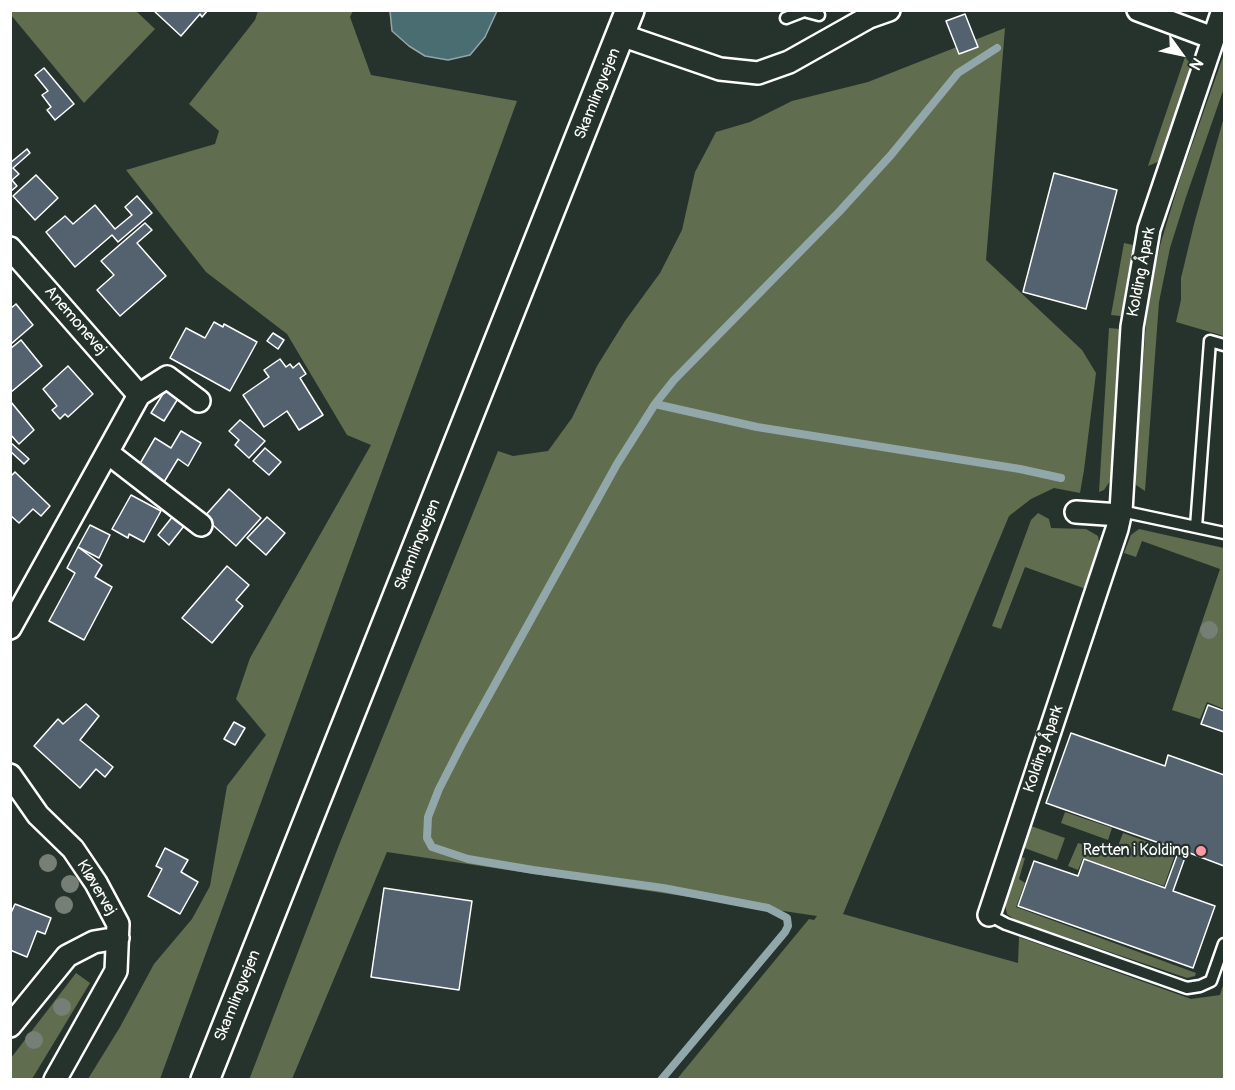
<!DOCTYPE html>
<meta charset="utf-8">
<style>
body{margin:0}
#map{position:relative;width:1235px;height:1090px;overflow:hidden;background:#26332d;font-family:Pangolin,sans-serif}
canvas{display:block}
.frame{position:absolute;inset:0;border:12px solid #fff;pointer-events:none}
.north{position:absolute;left:1151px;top:24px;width:60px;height:60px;-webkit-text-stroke:4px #26332d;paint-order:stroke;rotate:123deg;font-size:16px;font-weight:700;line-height:24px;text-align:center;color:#fff}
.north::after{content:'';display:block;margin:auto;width:21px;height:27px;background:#fff;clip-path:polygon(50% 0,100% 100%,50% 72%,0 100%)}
</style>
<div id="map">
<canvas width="1235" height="1090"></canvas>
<div class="frame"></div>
<div class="north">N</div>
</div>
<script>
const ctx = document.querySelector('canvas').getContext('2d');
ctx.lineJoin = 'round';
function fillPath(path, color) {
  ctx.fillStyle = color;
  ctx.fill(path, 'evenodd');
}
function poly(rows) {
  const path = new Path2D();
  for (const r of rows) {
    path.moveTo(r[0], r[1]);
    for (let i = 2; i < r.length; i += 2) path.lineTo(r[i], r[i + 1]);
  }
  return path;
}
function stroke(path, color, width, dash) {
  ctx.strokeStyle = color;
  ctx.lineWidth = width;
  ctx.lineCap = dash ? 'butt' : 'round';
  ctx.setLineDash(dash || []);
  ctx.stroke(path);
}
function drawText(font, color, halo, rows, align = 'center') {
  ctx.font = font + ' Pangolin,sans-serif';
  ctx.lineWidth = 4.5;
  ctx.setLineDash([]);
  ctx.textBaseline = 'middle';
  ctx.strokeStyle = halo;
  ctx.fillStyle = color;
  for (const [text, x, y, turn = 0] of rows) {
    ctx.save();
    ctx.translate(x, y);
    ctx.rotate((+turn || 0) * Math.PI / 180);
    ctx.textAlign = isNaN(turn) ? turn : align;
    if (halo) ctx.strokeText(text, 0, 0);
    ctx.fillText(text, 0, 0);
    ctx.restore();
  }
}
fillPath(poly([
 [10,11,136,11,155,29,84,103,11,15],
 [258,11,353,11,350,17,371,75,517,101,160,1079,88,1079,120,1027,154,964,192,919,210,886,227,786,266,735,236,699,250,658,371,445,347,435,287,334,206,272,126,170,215,144,219,131,189,104,255,20],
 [1005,28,986,260,1082,350,1096,373,1084,470,1080,493,1054,488,1031,499,1009,516,843,914,1018,963,1019,937,1191,999,1220,995,1224,982,1224,1079,677,1079,809,919,814,920,817,916,387,852,292,1079,249,1080,339,845,498,451,513,456,548,451,572,418,597,366,625,321,660,273,682,230,695,172,716,132,750,122,792,101,868,82],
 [1224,54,1224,88,1186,197,1170,248,1159,302,1145,491,1136,485,1135,475,1146,323,1153,277,1161,242,1181,176],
 [1185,57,1189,62,1190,73,1181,103,1160,161,1148,166],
 [1224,117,1224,336,1176,322,1181,300,1181,278,1194,224],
 [1124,243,1133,245,1121,316,1111,315],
 [1109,328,1120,329,1110,481,1104,490,1099,492],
 [1038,513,1049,519,1051,528,1086,529,1098,536,1100,547,1086,589,1025,567,1001,629,992,626,1031,520],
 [1139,529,1224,548,1224,709,1207,702,1200,719,1172,710,1220,569,1142,541,1136,557,1124,553,1131,535],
 [1065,812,1112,828,1108,840,1061,823],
 [1031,826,1065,838,1057,860,1022,847],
 [1123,833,1176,852,1164,886,1083,858,1078,870,1068,866,1078,843,1115,854],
 [1019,857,1025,858,1019,879,1025,883,1016,907,1196,973,1195,976,1187,978,1015,920,1007,914,1004,900],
 [76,973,90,983,32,1079,11,1079,11,1058]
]), '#606d4f');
const water = poly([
 [390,11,390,10,497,11,485,37,470,55,448,60,425,56,409,46,392,31,390,11]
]);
fillPath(water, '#4a6d71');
stroke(water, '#92a7aa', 1.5);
stroke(poly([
 [655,404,757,427,1020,469,1061,478],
 [661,1080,785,932,788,926,787,918,768,908,663,888,533,870,468,859,432,847,427,838,428,817,439,789,463,742,617,464,655,404,674,380,838,213,891,155,958,73,997,48]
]), '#92a7aa', 8);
const building = poly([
 [153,10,208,10,202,17,200,14,181,36,153,10],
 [965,14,978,47,959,54,946,21,965,14],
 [44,68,74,104,55,120,47,110,51,107,42,95,48,91,35,75,44,68],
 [27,149,30,153,13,168,19,174,12,180,17,186,10,192,10,163,27,149],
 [1054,173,1117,190,1086,309,1023,292,1054,173],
 [36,175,58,198,35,220,13,196,36,175],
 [137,196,152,213,118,242,112,235,75,267,46,232,65,216,73,224,95,205,115,229,132,215,125,207,137,196],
 [145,223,152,230,137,243,166,276,120,316,97,290,114,275,101,261,145,223],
 [16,304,33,325,11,344,10,309,16,304],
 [214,322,223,327,224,324,257,342,230,391,170,358,186,328,205,338,214,322],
 [273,333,284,340,278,349,267,341,273,333],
 [21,340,42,366,10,393,10,349,21,340],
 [280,359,286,367,290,364,293,368,299,363,306,374,300,378,323,415,299,430,287,411,264,427,243,395,269,377,264,370,280,359],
 [68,366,93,394,68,417,65,414,60,419,52,410,57,406,43,389,68,366],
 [166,389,179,397,164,421,151,413,166,389],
 [11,402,34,430,19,444,10,434,11,402],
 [240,420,265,441,249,458,235,445,239,440,229,431,240,420],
 [181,431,201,443,188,466,178,459,164,482,138,467,155,438,171,448,181,431],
 [10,442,29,459,24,464,10,451,10,442],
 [265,448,281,462,269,475,253,461,265,448],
 [15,472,50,506,41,516,33,509,19,523,10,515,10,477,15,472],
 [229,489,261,518,236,546,204,517,229,489],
 [131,495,161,511,144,542,129,534,128,538,112,529,131,495],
 [173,516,184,526,169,545,158,535,173,516],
 [267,517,285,533,266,555,247,538,267,517],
 [90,525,110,535,99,558,78,547,90,525],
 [78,547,102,565,95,577,112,587,84,640,49,621,75,573,67,568,78,547],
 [227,566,249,585,236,600,243,606,212,643,182,618,227,566],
 [86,704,99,716,80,740,113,767,105,777,96,769,80,788,34,746,58,719,63,724,86,704],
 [1208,705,1224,711,1224,732,1201,724,1208,705],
 [234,722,245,728,235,745,224,739,234,722],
 [1071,733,1165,766,1168,755,1224,775,1224,866,1187,852,1173,891,1215,906,1193,968,1018,906,1034,861,1078,876,1084,859,1165,888,1179,850,1046,803,1071,733],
 [165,848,188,860,181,872,198,882,180,914,148,896,162,869,156,866,165,848],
 [384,888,472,901,459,990,371,977,384,888],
 [15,904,51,918,45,934,37,931,27,957,10,950,10,915,15,904]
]);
fillPath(building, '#54616e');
stroke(building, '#fff', 1.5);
const service = poly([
 [786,18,804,11,819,15],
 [1121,511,1224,533],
 [1196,527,1210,341,1224,345],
 [989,915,1006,924,1187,988,1200,986,1211,981,1224,944]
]);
const minor = poly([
 [1138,10,1213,38],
 [621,35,720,69,758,73,789,62,869,17,889,10],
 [10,248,139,395],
 [108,453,201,525],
 [1076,512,1120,515],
 [10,628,139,395,167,377,199,401],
 [10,775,38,815,73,849,96,883,118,924,116,971,55,1080],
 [989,915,1117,529,1121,511,1132,327,1149,229,1223,10],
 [10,1026,67,956,94,942,118,938]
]);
const tertiary = poly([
 [205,1080,630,10]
]);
stroke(service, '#fff', 15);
stroke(minor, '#fff', 26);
stroke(tertiary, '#fff', 32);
stroke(service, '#26332d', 10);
stroke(minor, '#26332d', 21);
stroke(tertiary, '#26332d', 27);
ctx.fillStyle = '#767f75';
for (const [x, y] of [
 [1209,630],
 [48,863],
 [70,884],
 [64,905],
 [62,1007],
 [34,1040]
]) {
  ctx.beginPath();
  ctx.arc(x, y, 9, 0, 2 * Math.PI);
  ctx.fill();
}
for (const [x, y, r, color] of [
 [1201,851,6,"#ff9aa2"]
]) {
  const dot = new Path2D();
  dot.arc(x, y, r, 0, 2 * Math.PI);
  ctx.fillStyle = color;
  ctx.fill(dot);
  stroke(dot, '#26332d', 2);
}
drawText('16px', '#fff', '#26332d', [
 ["Skamlingvejen",598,94,-68],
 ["Kolding Åpark",1142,272,-79],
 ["Anemonevej",75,321,49],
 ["Skamlingvejen",418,545,-68],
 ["Kolding Åpark",1044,749,-71],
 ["Kløvervej",96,888,59],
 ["Skamlingvejen",238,996,-68]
]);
drawText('16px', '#fff', '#26332d', [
 ["Retten i Kolding",1189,851]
], 'right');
</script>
